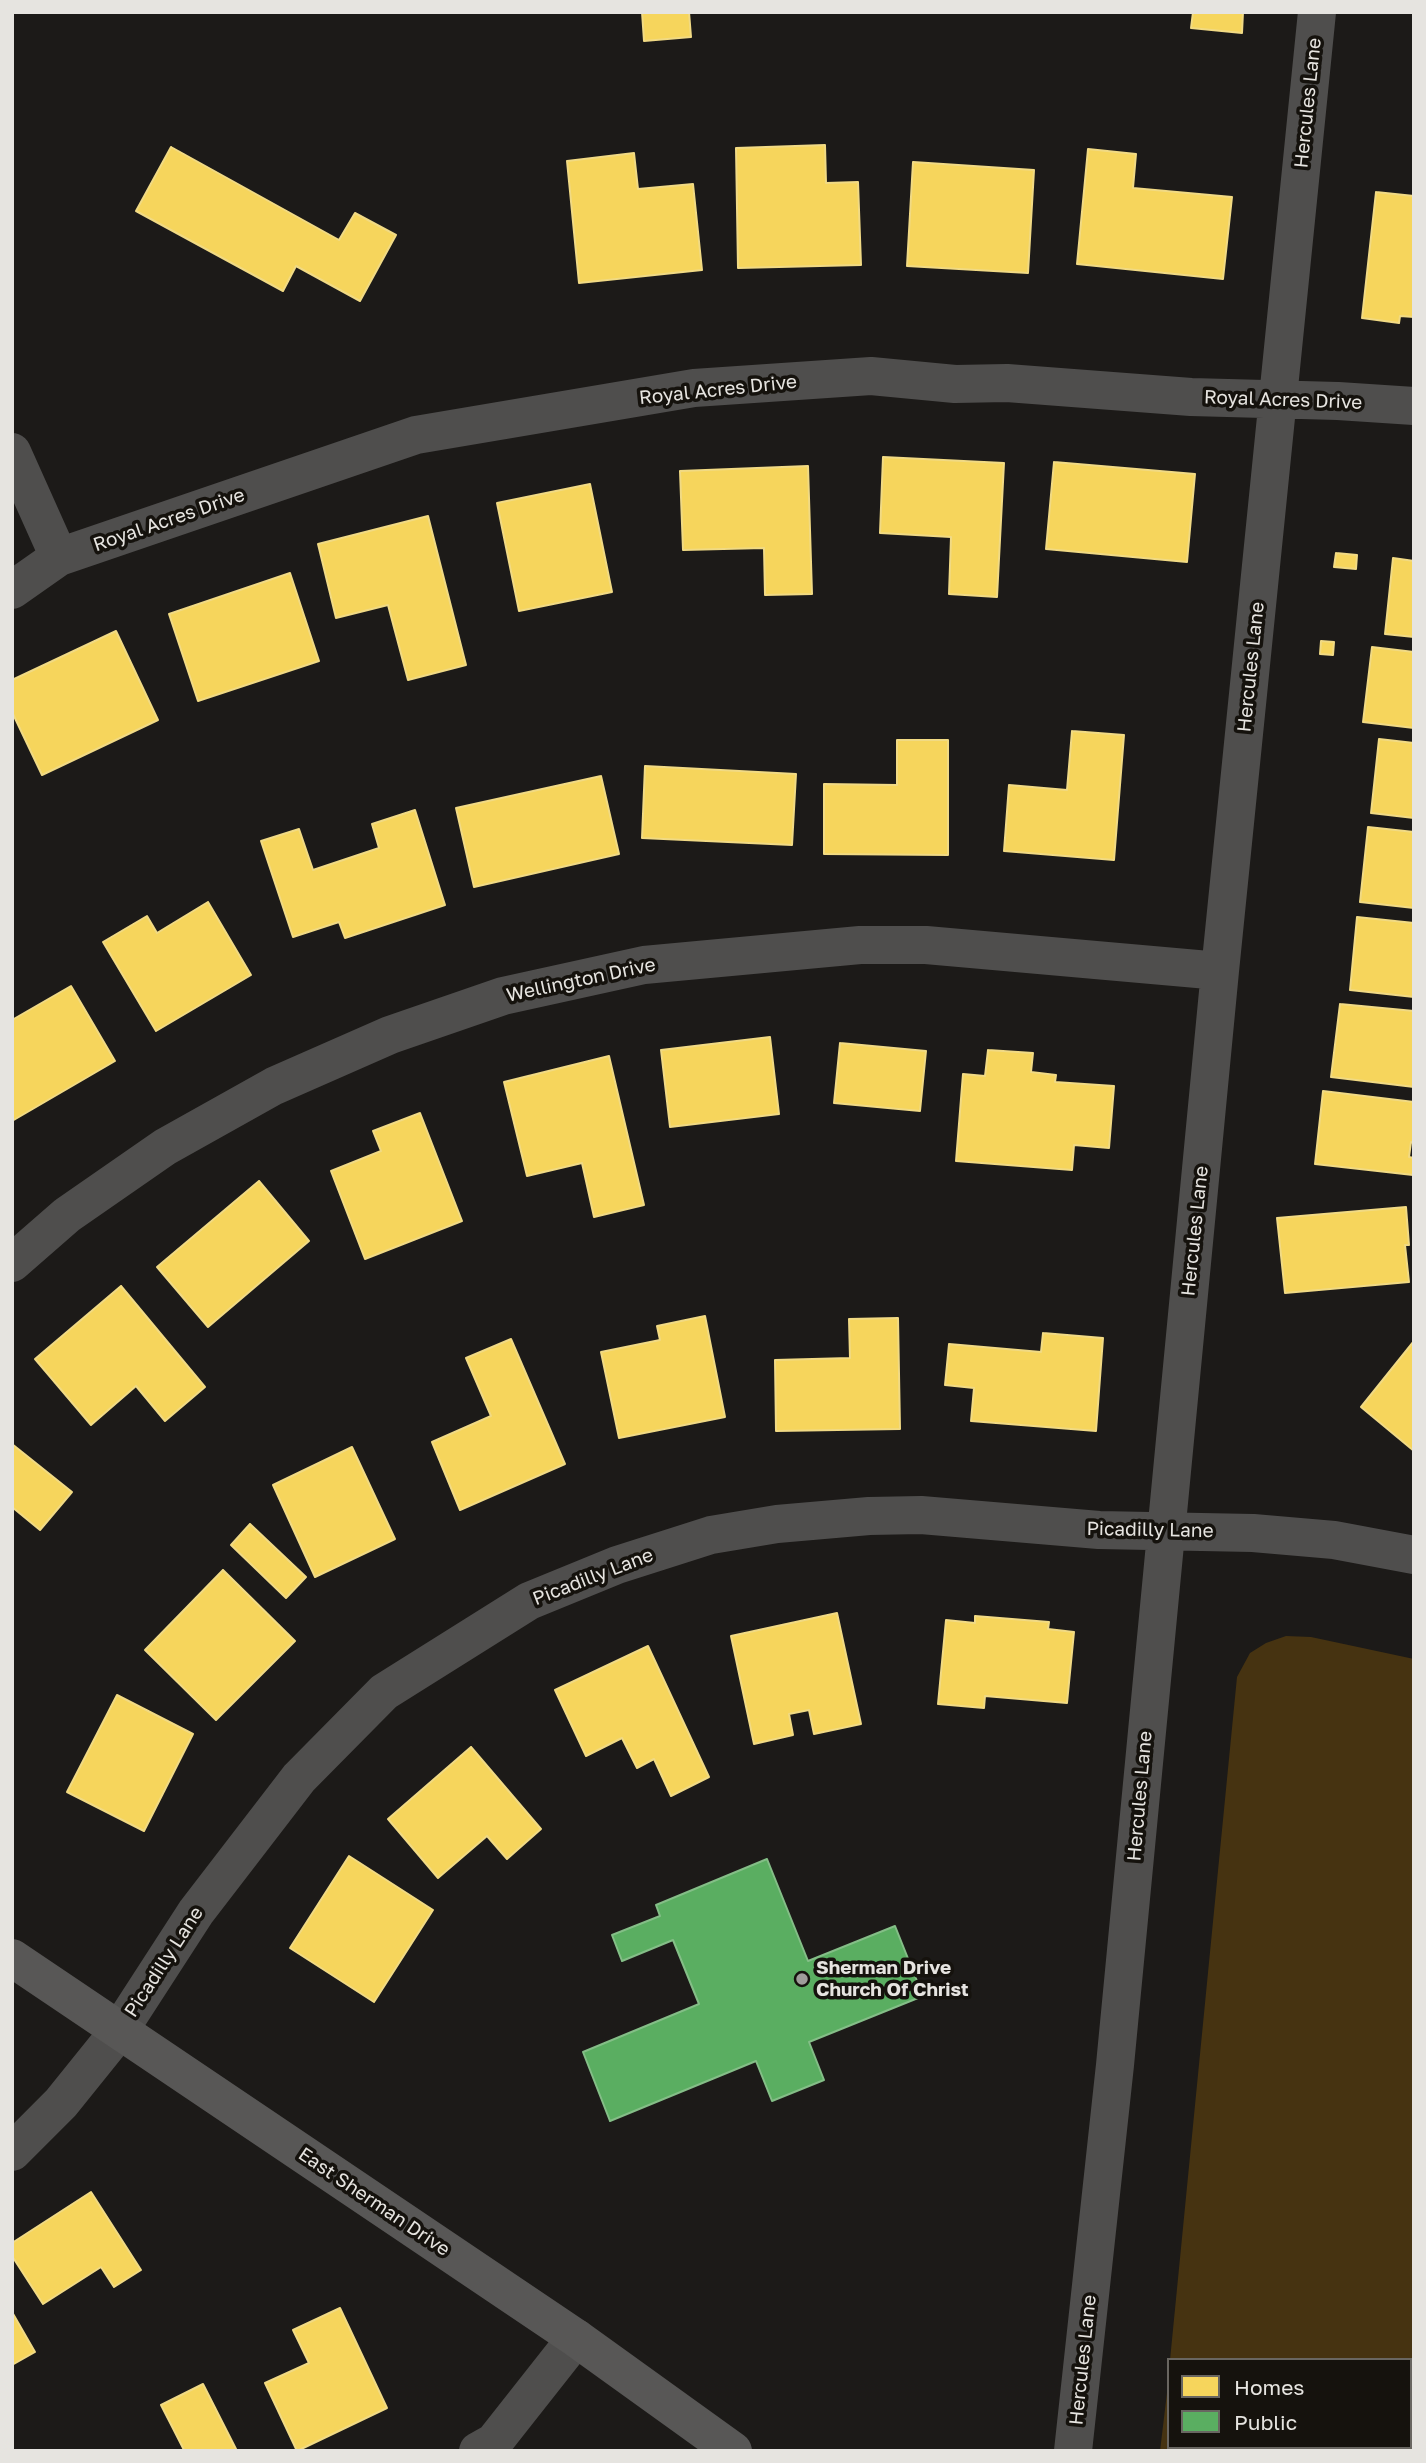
<!DOCTYPE html>
<style>
body{margin:0}
#map{position:relative;width:1426px;height:2463px;overflow:hidden;background:#1c1a18;font-family:"Golos Text",sans-serif}
canvas{display:block}
.frame{position:absolute;inset:0;border:14px solid #e6e4e0;pointer-events:none}
.legend{position:absolute;left:1167px;top:2358px;width:245px;height:91px;box-sizing:border-box;background:#15120d;border:2px solid #696661;margin:0;padding:9px 12px;list-style:none;font-size:21px;color:#e6e4e0}
.legend li{display:flex;align-items:center;gap:14px;height:35px}
.legend b{width:35px;border:2px solid #696661}
</style>
<div id="map">
<canvas width="1426" height="2463"></canvas>
<div class="frame"></div>
<ul class="legend">
<li><b style="height:19px;background:#f6d55c"></b>Homes</li>
<li><b style="height:19px;background:#5aae61"></b>Public</li>
</ul>
</div>
<script>
const ctx = document.querySelector('canvas').getContext('2d');
ctx.lineJoin = 'round';
function fillPath(path, color) {
  ctx.fillStyle = color;
  ctx.fill(path, 'evenodd');
}
function poly(rows) {
  const path = new Path2D();
  for (const r of rows) {
    path.moveTo(r[0], r[1]);
    for (let i = 2; i < r.length; i += 2) path.lineTo(r[i], r[i + 1]);
  }
  return path;
}
function stroke(path, color, width, dash) {
  ctx.strokeStyle = color;
  ctx.lineWidth = width;
  ctx.lineCap = dash ? 'butt' : 'round';
  ctx.setLineDash(dash || []);
  ctx.stroke(path);
}
function drawText(font, color, halo, rows, align = 'center') {
  ctx.font = font + ' "Golos Text",sans-serif';
  ctx.lineWidth = 7;
  ctx.setLineDash([]);
  ctx.textBaseline = 'middle';
  ctx.strokeStyle = halo;
  ctx.fillStyle = color;
  for (const [text, x, y, turn = 0] of rows) {
    ctx.save();
    ctx.translate(x, y);
    ctx.rotate((+turn || 0) * Math.PI / 180);
    ctx.textAlign = isNaN(turn) ? turn : align;
    if (halo) ctx.strokeText(text, 0, 0);
    ctx.fillText(text, 0, 0);
    ctx.restore();
  }
}
fillPath(poly([
 [1286,1636,1311,1637,1414,1659,1414,2451,1160,2451,1169,2376,1169,2447,1410,2447,1410,2360,1170,2360,1237,1677,1250,1653,1266,1643]
]), '#463311');
const homes = poly([
 [642,12,689,12,691,37,644,41,642,12],
 [1193,12,1243,12,1242,33,1191,28,1193,12],
 [825,145,826,183,858,182,861,265,738,268,736,148,825,145],
 [171,147,339,240,355,213,396,235,360,301,296,266,283,291,136,211,171,147],
 [1088,149,1136,154,1133,188,1232,197,1223,279,1077,264,1088,149],
 [634,153,638,189,693,184,702,270,579,283,567,161,634,153],
 [913,162,1034,170,1028,273,907,266,913,162],
 [1376,192,1414,196,1414,317,1400,316,1399,323,1362,318,1376,192],
 [883,457,1004,463,997,597,949,594,951,537,880,533,883,457],
 [1054,462,1195,474,1187,562,1046,549,1054,462],
 [808,466,812,594,765,595,764,548,683,550,680,471,808,466],
 [590,484,612,592,519,611,497,503,590,484],
 [428,516,466,665,408,680,388,605,336,618,318,544,428,516],
 [1336,553,1357,555,1356,569,1334,567,1336,553],
 [1393,558,1414,561,1414,637,1385,634,1393,558],
 [290,573,319,661,198,701,169,614,290,573],
 [116,631,158,720,42,775,12,712,12,680,116,631],
 [1321,641,1334,642,1333,655,1320,654,1321,641],
 [1372,647,1414,652,1414,728,1363,722,1372,647],
 [1072,731,1124,735,1114,860,1004,851,1009,785,1067,790,1072,731],
 [1379,739,1414,743,1414,818,1371,813,1379,739],
 [897,740,948,740,948,855,824,854,824,784,897,785,897,740],
 [645,766,796,774,792,845,642,838,645,766],
 [601,776,619,854,474,887,456,808,601,776],
 [415,810,445,905,345,938,339,922,293,937,261,841,299,829,313,870,379,848,372,824,415,810],
 [1368,827,1414,832,1414,908,1360,902,1368,827],
 [208,902,251,975,156,1031,103,942,147,916,157,933,208,902],
 [1357,917,1414,923,1414,997,1350,990,1357,917],
 [71,986,115,1061,12,1121,12,1020,71,986],
 [1340,1004,1414,1011,1414,1087,1331,1077,1340,1004],
 [770,1037,779,1114,670,1127,661,1050,770,1037],
 [840,1043,926,1051,920,1111,834,1103,840,1043],
 [988,1050,1033,1053,1031,1072,1056,1075,1055,1082,1114,1086,1109,1148,1074,1145,1072,1170,956,1161,963,1074,985,1076,988,1050],
 [609,1056,644,1205,594,1217,582,1163,527,1176,504,1082,609,1056],
 [1323,1091,1414,1102,1414,1143,1411,1142,1409,1157,1414,1158,1413,1175,1315,1164,1323,1091],
 [420,1113,462,1221,365,1259,331,1171,381,1151,373,1131,420,1113],
 [259,1181,309,1241,208,1327,157,1267,259,1181],
 [1406,1207,1409,1245,1405,1245,1409,1282,1285,1293,1277,1218,1406,1207],
 [121,1286,205,1387,165,1421,136,1386,91,1425,35,1359,121,1286],
 [705,1316,725,1417,619,1438,601,1352,660,1340,657,1326,705,1316],
 [898,1318,900,1429,776,1431,775,1360,850,1358,849,1319,898,1318],
 [1043,1333,1103,1338,1096,1431,971,1421,974,1388,945,1385,949,1344,1041,1352,1043,1333],
 [511,1339,565,1464,460,1510,432,1442,491,1416,466,1358,511,1339],
 [1414,1341,1414,1451,1361,1407,1414,1341],
 [12,1444,72,1492,40,1530,12,1507,12,1444],
 [352,1447,395,1539,315,1577,273,1485,352,1447],
 [250,1524,306,1577,286,1598,231,1545,250,1524],
 [223,1570,295,1641,216,1720,145,1650,223,1570],
 [837,1613,861,1724,814,1734,809,1710,789,1714,793,1735,754,1744,731,1636,837,1613],
 [975,1616,1049,1622,1048,1629,1074,1632,1067,1703,985,1696,984,1708,938,1704,946,1620,975,1623,975,1616],
 [648,1646,709,1777,671,1796,654,1759,637,1768,622,1738,586,1756,555,1690,648,1646],
 [117,1695,193,1734,144,1831,67,1792,117,1695],
 [471,1747,541,1829,507,1859,487,1836,438,1878,388,1819,471,1747],
 [349,1856,433,1910,374,2002,290,1948,349,1856],
 [91,2192,141,2270,114,2287,101,2267,43,2304,12,2256,12,2243,91,2192],
 [340,2308,387,2408,297,2451,265,2383,309,2363,293,2330,340,2308],
 [12,2312,35,2352,12,2365,12,2312],
 [203,2384,237,2451,182,2451,184,2450,161,2405,203,2384]
]);
fillPath(homes, '#f6d55c');
stroke(homes, '#f1da84', 2);
const public = poly([
 [767,1859,808,1961,895,1926,923,1996,809,2042,824,2080,772,2101,756,2061,610,2121,583,2052,699,2004,673,1940,622,1961,612,1935,660,1916,656,1905,767,1859]
]);
fillPath(public, '#5aae61');
stroke(public, '#84be87', 2);
stroke(poly([
 [12,452,59,557],
 [12,590,59,557,416,435,694,388,871,376,955,384,1007,383,1191,397,1338,401,1414,406],
 [12,1263,67,1215,165,1147,274,1086,390,1035,503,996,644,965,860,945,926,945,1220,971],
 [12,2152,61,2103,119,2031,196,1912,299,1778,384,1692,529,1601,617,1565,711,1535,777,1524,869,1516,921,1515,1099,1530,1253,1533,1334,1540,1414,1555],
 [478,2451,494,2442,576,2338],
 [1073,2451,1115,2065,1220,971,1317,12]
]), '#4f4e4d', 38);
stroke(poly([
 [12,1958,576,2338,733,2451]
]), '#585756', 38);
for (const [x, y, r, color] of [
 [802,1979,7,"#9f9d9a"]
]) {
  const dot = new Path2D();
  dot.arc(x, y, r, 0, 2 * Math.PI);
  ctx.fillStyle = color;
  ctx.fill(dot);
  stroke(dot, '#15120d', 2.5);
}
drawText('19px', '#e6e4e0', '#15120d', [
 ["Hercules Lane",1308,103,-84],
 ["Royal Acres Drive",718,390,-6],
 ["Royal Acres Drive",1283,400,2],
 ["Royal Acres Drive",169,520,-19],
 ["Hercules Lane",1251,667,-84],
 ["Wellington Drive",581,980,-12],
 ["Hercules Lane",1195,1231,-84],
 ["Picadilly Lane",1150,1530,1],
 ["Picadilly Lane",593,1577,-21],
 ["Hercules Lane",1140,1796,-85],
 ["Picadilly Lane",164,1962,-57],
 ["East Sherman Drive",374,2202,34],
 ["Hercules Lane",1083,2360,-84]
]);
drawText('bold 19px', '#e6e4e0', '#15120d', [
 ["Sherman Drive",816,1968],
 ["Church Of Christ",816,1990]
], 'left');
</script>
